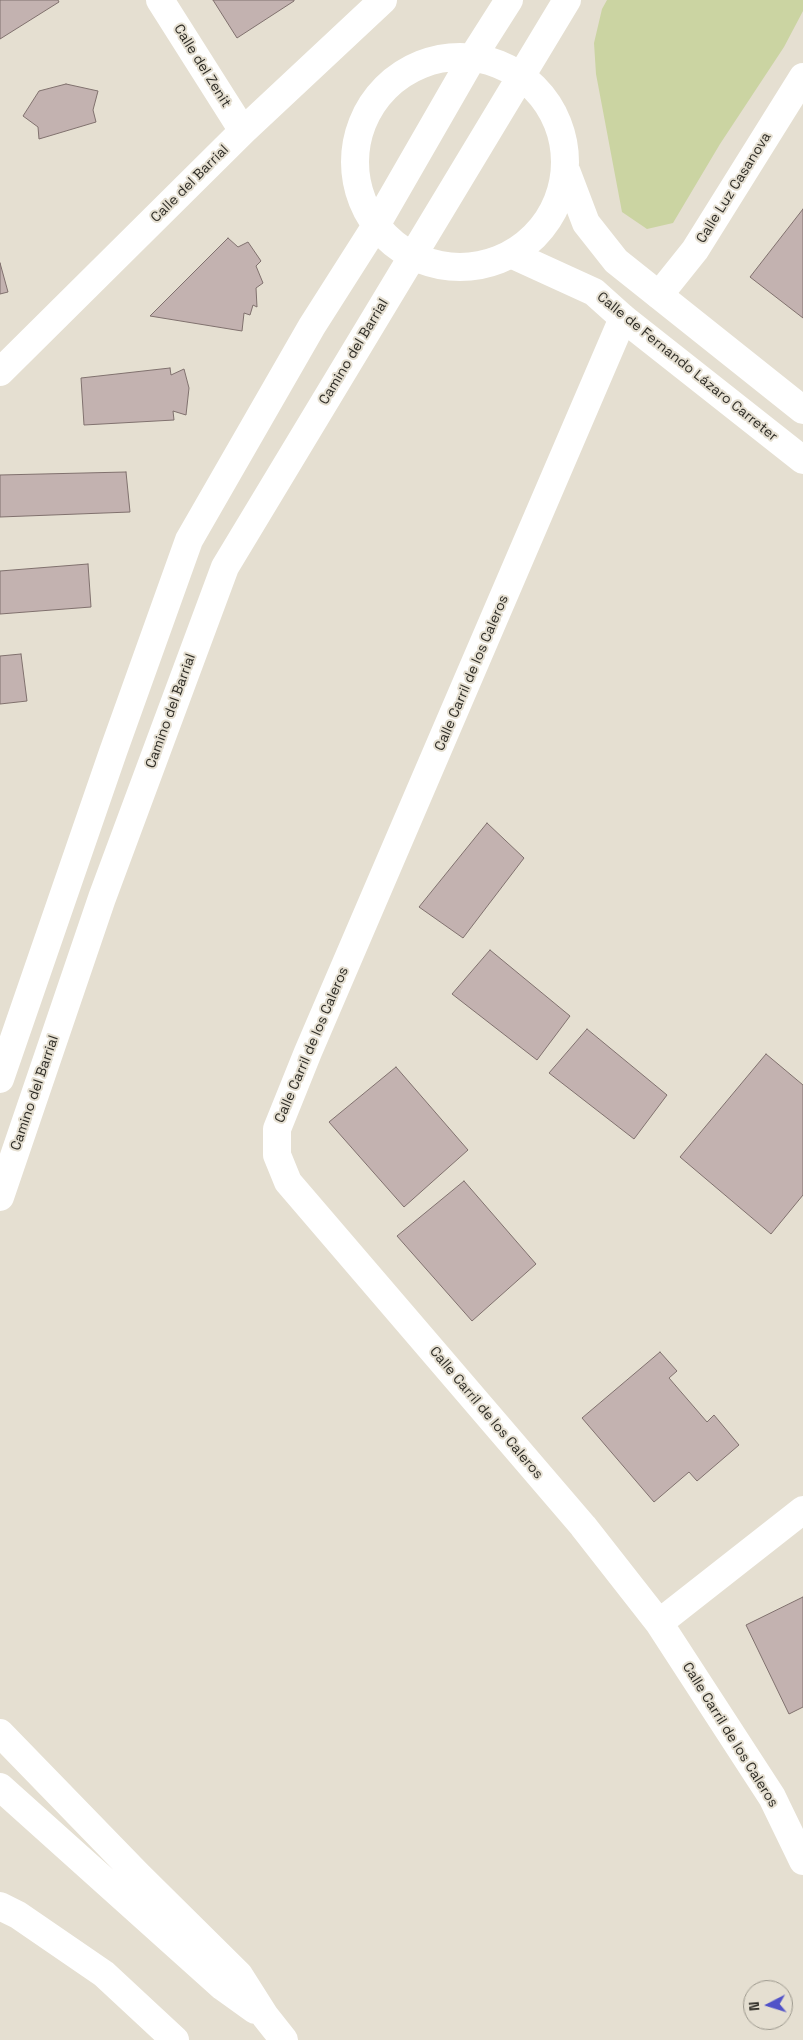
<!DOCTYPE html>
<meta charset="utf-8">
<style>
body{margin:0}
#map{position:relative;width:803px;height:2040px;overflow:hidden;background:#e5dfd1;font-family:"Space Grotesk",sans-serif}
canvas{display:block}
.north{position:absolute;left:743px;top:1980px;width:50px;height:50px;box-sizing:border-box;background:#e5dfd1;border:1px solid #9c988d;border-radius:50%;rotate:265deg;font-size:14px;font-weight:700;line-height:20px;text-align:center;color:#2f2d27}
.north::after{content:'';display:block;margin:auto;width:18px;height:22px;background:#5152c8;clip-path:polygon(50% 0,100% 100%,50% 72%,0 100%)}
</style>
<div id="map">
<canvas width="803" height="2040"></canvas>
<div class="north">N</div>
</div>
<script>
const ctx = document.querySelector('canvas').getContext('2d');
ctx.lineJoin = 'round';
function fillPath(path, color) {
  ctx.fillStyle = color;
  ctx.fill(path, 'evenodd');
}
function poly(rows) {
  const path = new Path2D();
  for (const r of rows) {
    if (r.length === 3) {
      path.moveTo(r[0] + r[2], r[1]);
      path.arc(r[0], r[1], r[2], 0, 2 * Math.PI);
      continue;
    }
    path.moveTo(r[0], r[1]);
    for (let i = 2; i < r.length; i += 2) path.lineTo(r[i], r[i + 1]);
  }
  return path;
}
function stroke(path, color, width, dash) {
  ctx.strokeStyle = color;
  ctx.lineWidth = width;
  ctx.lineCap = dash ? 'butt' : 'round';
  ctx.setLineDash(dash || []);
  ctx.stroke(path);
}
function drawText(font, color, halo, rows, align = 'center') {
  ctx.font = font + ' "Space Grotesk",sans-serif';
  ctx.lineWidth = 4;
  ctx.setLineDash([]);
  ctx.textBaseline = 'middle';
  ctx.strokeStyle = halo;
  ctx.fillStyle = color;
  for (const [text, x, y, turn = 0] of rows) {
    ctx.save();
    ctx.translate(x, y);
    ctx.rotate((+turn || 0) * Math.PI / 180);
    ctx.textAlign = isNaN(turn) ? turn : align;
    if (halo) ctx.strokeText(text, 0, 0);
    ctx.fillText(text, 0, 0);
    ctx.restore();
  }
}
fillPath(poly([
 [607,0,803,0,803,11,784,47,720,144,673,223,647,229,622,212,596,74,594,43,602,9]
]), '#cbd4a2');
const building = poly([
 [0,0,58,0,59,2,0,39,0,0],
 [213,0,294,0,294,1,237,38,213,0],
 [66,84,98,91,93,110,96,122,39,139,38,127,23,116,39,91,66,84],
 [803,209,803,318,750,277,803,209],
 [228,238,238,247,248,242,261,261,256,266,263,283,256,288,257,307,253,305,250,315,244,313,242,331,150,316,228,238],
 [0,263,8,292,0,294,0,263],
 [170,368,171,375,184,369,189,388,186,415,173,411,174,420,84,425,81,378,170,368],
 [126,472,130,512,0,517,0,475,126,472],
 [88,564,91,607,0,614,0,571,88,564],
 [21,654,27,701,0,704,0,656,21,654],
 [487,823,524,858,463,938,419,907,487,823],
 [490,950,570,1016,537,1060,452,994,490,950],
 [587,1029,667,1095,634,1139,549,1073,587,1029],
 [766,1054,803,1085,803,1195,771,1234,680,1157,766,1054],
 [396,1067,468,1150,404,1207,329,1122,396,1067],
 [464,1181,536,1264,472,1321,397,1236,464,1181],
 [660,1352,677,1371,669,1378,707,1422,714,1415,739,1445,697,1481,689,1472,654,1502,582,1418,660,1352],
 [803,1597,803,1707,789,1714,746,1625,803,1597]
]);
fillPath(building, '#c3b2b0');
stroke(building, '#80716e', 1);
stroke(poly([
 [160,0,243,131],
 [659,295,695,250,803,77],
 [623,318,308,1052,277,1129,277,1155,288,1182,583,1526,659,1623,772,1797,803,1861],
 [0,372,243,131,383,0],
 [659,1623,803,1510]
]), '#fff', 28);
stroke(poly([
 [460,162,105],
 [567,173,586,223,616,261,803,410],
 [513,255,594,292,623,318,803,460],
 [0,1079,113,752,189,540,312,326,375,227,474,55,509,0],
 [0,1197,102,898,225,567,567,0]
]), '#fff', 28);
stroke(poly([
 [0,1733,137,1874,239,1975,265,2016,284,2040],
 [0,1787,223,1987,255,2010],
 [0,1906,18,1915,104,1974,175,2040]
]), '#fff', 28);
drawText('14px', '#2f2d27', '#e5dfd1', [
 ["Calle del Zenit",202,66,58],
 ["Calle del Barrial",190,184,-45],
 ["Calle Luz Casanova",734,188,-58],
 ["Camino del Barrial",354,352,-59],
 ["Calle de Fernando Lázaro Carreter",687,367,39],
 ["Calle Carril de los Caleros",472,673,-67],
 ["Camino del Barrial",171,711,-70],
 ["Calle Carril de los Caleros",312,1045,-67],
 ["Camino del Barrial",35,1093,-71],
 ["Calle Carril de los Caleros",486,1413,50],
 ["Calle Carril de los Caleros",730,1735,58]
]);
</script>
